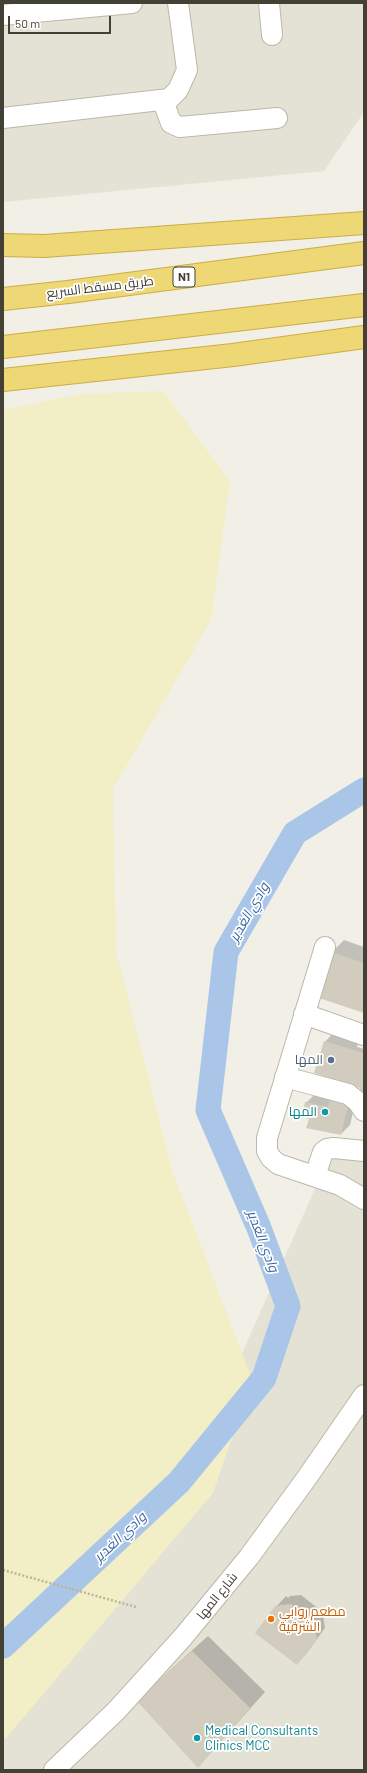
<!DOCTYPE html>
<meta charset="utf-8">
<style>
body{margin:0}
#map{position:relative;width:367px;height:1773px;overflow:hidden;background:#f1efe6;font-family:Barlow,sans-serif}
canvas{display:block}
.frame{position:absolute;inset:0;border:4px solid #434036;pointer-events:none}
.scale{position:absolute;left:8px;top:16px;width:103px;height:18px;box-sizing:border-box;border:2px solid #434036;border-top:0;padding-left:5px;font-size:12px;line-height:14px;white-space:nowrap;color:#434036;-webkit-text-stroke:3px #fff;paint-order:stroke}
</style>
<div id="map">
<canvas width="367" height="1773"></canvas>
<div class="frame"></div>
<div class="scale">50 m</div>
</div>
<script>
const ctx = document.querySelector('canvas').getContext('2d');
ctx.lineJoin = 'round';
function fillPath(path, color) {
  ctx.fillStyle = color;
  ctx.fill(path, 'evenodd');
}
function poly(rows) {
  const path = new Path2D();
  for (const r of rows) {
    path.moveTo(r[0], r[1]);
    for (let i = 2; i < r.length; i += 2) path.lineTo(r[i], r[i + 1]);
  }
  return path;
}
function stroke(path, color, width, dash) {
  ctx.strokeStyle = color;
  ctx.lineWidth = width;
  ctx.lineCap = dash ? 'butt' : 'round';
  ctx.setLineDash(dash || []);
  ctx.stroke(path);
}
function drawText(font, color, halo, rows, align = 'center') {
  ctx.font = font + ' Barlow,Cairo,sans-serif';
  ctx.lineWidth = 3.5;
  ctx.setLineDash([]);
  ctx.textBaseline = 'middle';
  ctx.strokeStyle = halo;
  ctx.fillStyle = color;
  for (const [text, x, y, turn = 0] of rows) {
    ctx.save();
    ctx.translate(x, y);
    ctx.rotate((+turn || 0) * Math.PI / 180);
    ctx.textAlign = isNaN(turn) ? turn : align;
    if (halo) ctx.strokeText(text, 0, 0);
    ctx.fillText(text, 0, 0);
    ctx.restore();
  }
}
fillPath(poly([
 [3,3,364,3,364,112,324,171,3,202],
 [337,1139,364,1143,364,1770,3,1770,3,1699,185,1482]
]), '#e4e2d5');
fillPath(poly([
 [163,391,230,482,211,620,113,789,116,951,172,1170,252,1379,213,1493,6,1738,3,1738,3,410,82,394]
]), '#f2efc6');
fillPath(poly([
 [344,940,364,947,364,1012,332,952],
 [334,1032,359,1040,357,1047,364,1049,364,1097,357,1095,350,1125,341,1134,310,1118,306,1103,315,1094,341,1085,360,1089,361,1087,325,1042],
 [301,1595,324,1613,323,1615,325,1628,306,1654,297,1663,277,1606,286,1596,288,1598,290,1596],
 [208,1636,265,1692,198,1767,137,1700]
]), '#0003');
stroke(poly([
 [3,1646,179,1482,264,1378,288,1306,259,1228,208,1110,226,952,295,833,364,790]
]), '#a9c5e8', 25);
fillPath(poly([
 [331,952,364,963,364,1013,316,997],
 [324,1041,364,1053,364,1098,357,1096,360,1088,314,1073],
 [331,1094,350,1098,341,1135,306,1128,309,1119,302,1117,305,1102,328,1107],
 [291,1604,316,1623,314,1625,317,1639,297,1665,255,1633,276,1605,278,1607,280,1605],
 [192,1651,250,1708,198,1768,136,1700]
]), '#d1ccbd');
const minor = poly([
 [269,3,272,35],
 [3,15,132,3],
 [163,101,171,123,180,127,277,118],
 [3,118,169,99,178,90,187,70,178,3],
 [325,947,267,1138,267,1151,271,1158,278,1164,340,1185,364,1199],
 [304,1014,364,1035],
 [285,1077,348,1094,358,1102,364,1111],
 [315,1176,323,1152,327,1149,334,1148,364,1151],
 [54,1770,116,1711,183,1637,249,1557,306,1479,364,1395]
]);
const highway = poly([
 [3,245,44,246,364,223],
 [3,299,68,292,364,253],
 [3,347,364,305],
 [3,380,233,355,364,337]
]);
stroke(minor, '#bbb8aa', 22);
stroke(highway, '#ccad46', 24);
stroke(poly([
 [3,1570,136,1607]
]), '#bcb59d', 2.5, [2, 2]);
stroke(minor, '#fff', 20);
stroke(highway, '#eed775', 22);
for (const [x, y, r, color] of [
 [331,1060,4,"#5c6f8a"],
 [325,1112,4,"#0f9aa8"],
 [271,1619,4,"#e8710a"],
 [197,1738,4,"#0f9aa8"]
]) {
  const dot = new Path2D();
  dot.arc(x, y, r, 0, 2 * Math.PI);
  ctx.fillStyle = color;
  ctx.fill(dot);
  stroke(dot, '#fff', 1.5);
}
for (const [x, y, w] of [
 [184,277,22]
]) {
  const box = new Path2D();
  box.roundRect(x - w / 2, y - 10, w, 20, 3);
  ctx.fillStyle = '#fff';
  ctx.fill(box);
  stroke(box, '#434036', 1);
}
drawText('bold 12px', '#434036', null, [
 ["N1",184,277]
]);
drawText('13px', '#434036', '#fff', [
 ["طريق مسقط السريع",100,287,-7],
 ["شارع المها",217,1596,-51]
]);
drawText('13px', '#4e5e75', '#fff', [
 ["المه‍ا",323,1060]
], 'right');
drawText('13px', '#0d838f', '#fff', [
 ["المها",317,1112],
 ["Medical Consultants",205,1731,"left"],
 ["Clinics MCC",205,1746,"left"]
], 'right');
drawText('13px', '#c56008', '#fff', [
 ["مطعم روابي",279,1612],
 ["الشرقية",279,1627]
], 'left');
drawText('italic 14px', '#3c69a3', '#fff', [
 ["وادي الغدير",249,912,-60],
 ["وادي الغدير",263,1241,69],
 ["وادي الغدير",120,1537,-43]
]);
</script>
